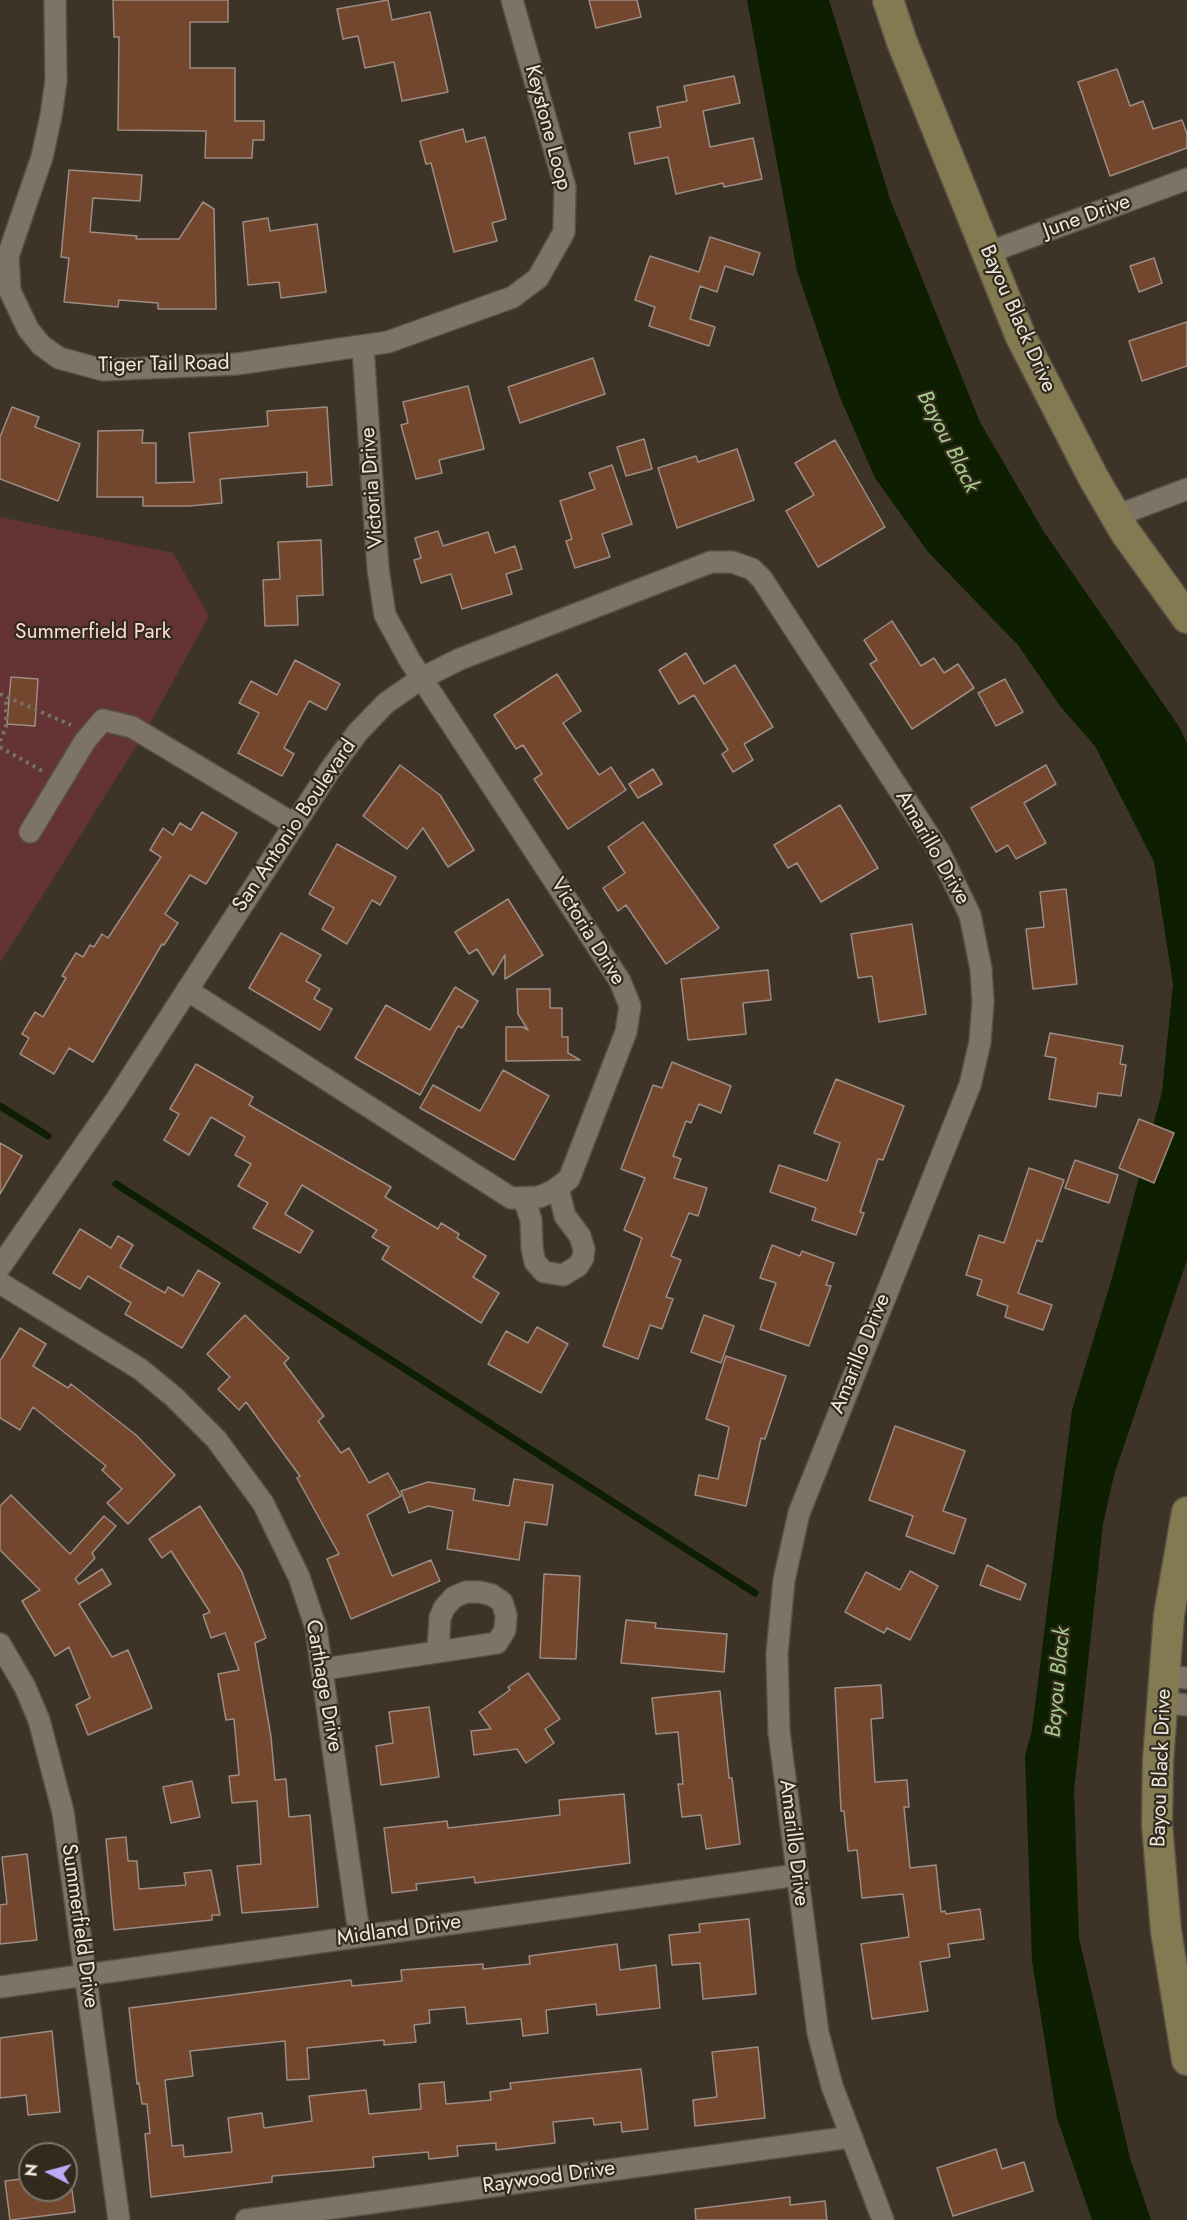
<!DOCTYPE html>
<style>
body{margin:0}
#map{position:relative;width:1187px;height:2220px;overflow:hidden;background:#3d3427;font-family:Jost,sans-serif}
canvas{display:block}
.north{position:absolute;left:18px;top:2142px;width:60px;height:60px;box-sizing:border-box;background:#322a1d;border:2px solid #7d766b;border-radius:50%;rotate:276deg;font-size:16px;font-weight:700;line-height:24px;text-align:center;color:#eee8e0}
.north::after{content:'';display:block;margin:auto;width:21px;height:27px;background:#bbaaf6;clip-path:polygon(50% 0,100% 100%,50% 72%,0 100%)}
</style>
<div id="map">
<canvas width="1187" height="2220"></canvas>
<div class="north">N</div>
</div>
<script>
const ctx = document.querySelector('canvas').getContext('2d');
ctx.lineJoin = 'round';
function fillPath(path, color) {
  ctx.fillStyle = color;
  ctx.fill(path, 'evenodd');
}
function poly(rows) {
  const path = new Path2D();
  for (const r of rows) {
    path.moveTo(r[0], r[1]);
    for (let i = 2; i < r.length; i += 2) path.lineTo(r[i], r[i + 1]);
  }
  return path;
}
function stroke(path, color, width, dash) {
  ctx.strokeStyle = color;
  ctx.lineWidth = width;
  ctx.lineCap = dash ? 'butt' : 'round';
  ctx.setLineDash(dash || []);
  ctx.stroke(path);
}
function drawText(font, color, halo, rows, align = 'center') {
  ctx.font = font + ' Jost,sans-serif';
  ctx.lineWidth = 4.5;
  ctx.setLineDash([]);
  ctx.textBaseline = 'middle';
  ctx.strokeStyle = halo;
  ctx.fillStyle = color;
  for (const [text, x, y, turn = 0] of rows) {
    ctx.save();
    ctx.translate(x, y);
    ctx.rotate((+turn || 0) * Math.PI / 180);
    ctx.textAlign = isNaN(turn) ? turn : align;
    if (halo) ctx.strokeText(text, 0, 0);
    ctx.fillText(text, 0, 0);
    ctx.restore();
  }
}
fillPath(poly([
 [0,517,173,553,209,616,144,734,0,963]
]), '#643435');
fillPath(poly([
 [747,0,829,0,890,199,980,422,1044,532,1178,725,1187,743,1187,1260,1114,1475,1103,1524,1074,1791,1079,1938,1130,2158,1151,2220,1092,2220,1057,2118,1032,1961,1025,1756,1032,1730,1072,1410,1112,1278,1162,1092,1173,984,1154,862,1095,746,1060,706,1018,645,928,552,875,478,839,395,797,271]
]), '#0d1e01');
stroke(poly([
 [0,1106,48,1136],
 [116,1184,755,1593]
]), '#0d1e01', 7);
const building = poly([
 [113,0,228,0,228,22,190,22,190,68,235,68,235,121,264,121,264,140,253,140,252,158,205,158,206,131,118,130,119,37,114,37,113,0],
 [388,0,392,20,430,12,448,92,402,101,394,62,365,68,358,36,343,39,337,9,388,0],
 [589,0,637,0,641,17,596,28,589,0],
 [1117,69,1130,106,1143,101,1153,129,1182,120,1187,134,1187,148,1110,176,1078,82,1117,69],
 [734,76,740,103,703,111,710,147,753,138,762,179,724,187,723,183,676,194,668,157,635,164,629,133,661,127,657,107,687,101,684,86,734,76],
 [463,129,466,142,485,137,506,219,492,223,497,241,454,252,431,163,426,164,420,141,463,129],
 [69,170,142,175,140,201,93,198,90,232,137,236,136,239,179,239,203,202,214,209,216,309,158,309,158,303,119,300,118,307,64,302,69,258,61,257,69,170],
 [268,218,270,231,317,224,326,292,281,298,279,282,248,285,243,222,268,218],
 [710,237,760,253,753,275,725,266,717,292,700,286,690,319,715,327,709,346,649,326,655,307,635,300,650,256,699,272,710,237],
 [1154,258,1162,283,1139,292,1130,266,1154,258],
 [1187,322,1187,366,1142,381,1129,341,1187,322],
 [593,358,605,394,520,423,508,387,593,358],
 [468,386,484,449,439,460,442,473,416,479,401,425,408,423,403,402,468,386],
 [12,407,39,417,35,427,80,444,58,501,0,479,0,437,12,407],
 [327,407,332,485,307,487,307,472,220,479,222,503,189,506,143,506,143,497,97,497,98,431,143,430,142,443,156,443,156,483,194,482,189,433,268,426,267,411,327,407],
 [644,439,652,469,626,476,617,447,644,439],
 [835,440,885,527,818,567,786,511,814,495,795,463,835,440],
 [737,449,754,500,677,528,658,468,696,456,698,462,737,449],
 [612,465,632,524,602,534,610,557,575,568,566,541,572,539,560,501,595,489,589,473,612,465],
 [438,531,443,546,488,532,495,553,515,546,522,569,506,574,512,594,462,609,451,574,421,583,414,560,421,558,415,538,438,531],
 [321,540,323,595,297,596,298,625,265,626,263,580,280,579,278,542,321,540],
 [892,621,921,666,934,658,944,673,958,664,974,688,912,729,870,664,877,660,864,640,892,621],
 [686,653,704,684,735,665,773,727,744,744,753,760,733,772,722,754,728,750,694,695,679,704,659,670,686,653],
 [295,660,340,684,326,710,309,701,284,748,294,754,282,776,238,753,259,713,239,703,251,681,277,695,295,660],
 [557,674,581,711,563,723,599,775,611,767,626,790,568,829,534,779,542,774,523,745,516,749,494,715,557,674],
 [11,677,38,679,35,726,7,724,11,677],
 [1005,679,1023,712,996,726,978,693,1005,679],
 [400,765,440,795,474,850,448,867,423,828,407,849,363,816,400,765],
 [1046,765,1056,784,1024,803,1046,843,1016,859,1008,845,996,852,971,808,1046,765],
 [653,769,662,784,638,798,629,784,653,769],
 [840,805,878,868,821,902,797,863,788,868,774,845,840,805],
 [202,812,237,833,206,884,190,875,165,914,178,923,164,945,162,944,93,1062,69,1048,54,1074,20,1054,29,1038,22,1034,35,1012,43,1017,66,978,62,976,76,953,83,957,90,945,94,947,102,934,108,938,161,857,150,850,163,828,173,835,180,823,191,830,202,812],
 [643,822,719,928,666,964,626,905,618,911,603,888,625,873,608,847,643,822],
 [337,844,396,877,380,905,372,900,347,944,322,929,334,908,309,894,337,844],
 [1066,889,1077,984,1033,989,1026,929,1044,927,1040,892,1066,889],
 [508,899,543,955,505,979,505,955,493,975,477,949,469,954,455,932,508,899],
 [912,924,926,1014,879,1022,872,976,858,978,851,934,912,924],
 [281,933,321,955,306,981,320,989,314,999,332,1009,320,1030,249,988,281,933],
 [768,970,771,1000,743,1003,746,1034,688,1040,681,979,768,970],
 [455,987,478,1001,462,1028,458,1026,420,1095,355,1058,386,1005,430,1030,455,987],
 [517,989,550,989,550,1008,562,1008,562,1037,568,1037,568,1053,580,1060,506,1061,506,1027,523,1027,528,1030,518,1014,517,989],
 [1050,1033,1123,1046,1120,1064,1126,1065,1121,1096,1098,1093,1096,1107,1049,1099,1056,1058,1045,1056,1050,1033],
 [672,1062,731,1086,721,1113,699,1104,691,1123,686,1121,673,1156,681,1159,674,1178,707,1188,698,1216,689,1213,671,1256,681,1260,666,1297,673,1299,662,1329,650,1325,638,1359,603,1346,642,1238,624,1230,645,1178,621,1169,653,1085,662,1088,672,1062],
 [196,1064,253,1097,249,1105,391,1187,385,1197,438,1229,441,1223,459,1234,457,1238,486,1256,473,1277,499,1293,481,1323,382,1259,389,1247,372,1237,377,1230,302,1185,285,1214,313,1231,300,1253,253,1228,268,1203,238,1186,251,1164,235,1155,245,1137,211,1117,189,1155,164,1140,179,1114,170,1109,196,1064],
 [503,1070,549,1096,514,1160,420,1108,433,1085,480,1111,503,1070],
 [836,1079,904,1106,883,1160,878,1159,860,1212,864,1213,856,1235,812,1220,816,1208,770,1192,779,1165,827,1181,840,1143,814,1133,836,1079],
 [1139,1119,1174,1133,1154,1183,1119,1168,1139,1119],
 [0,1143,22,1156,0,1194,0,1143],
 [1075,1160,1118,1175,1109,1203,1065,1188,1075,1160],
 [1029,1168,1064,1180,1042,1242,1037,1240,1018,1293,1052,1305,1043,1330,1005,1317,1008,1306,977,1295,982,1280,966,1275,979,1235,1004,1243,1029,1168],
 [80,1229,111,1248,118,1236,133,1245,120,1267,165,1293,168,1287,183,1296,198,1270,220,1283,182,1348,125,1314,131,1303,88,1276,80,1289,53,1273,80,1229],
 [772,1245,800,1256,802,1251,834,1263,826,1285,831,1286,809,1346,760,1329,776,1283,760,1278,772,1245],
 [245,1315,289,1358,284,1363,324,1416,318,1421,341,1453,349,1448,369,1483,388,1473,401,1496,367,1515,392,1576,431,1560,440,1581,351,1619,327,1559,339,1554,297,1478,300,1476,246,1402,239,1410,218,1389,230,1377,207,1354,245,1315],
 [704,1315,734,1326,721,1363,691,1352,704,1315],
 [537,1327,568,1344,541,1393,488,1364,506,1331,528,1343,537,1327],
 [20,1328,46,1344,33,1366,68,1388,71,1384,136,1435,175,1475,128,1524,107,1503,122,1489,102,1470,106,1466,33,1407,20,1430,0,1418,0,1361,20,1328],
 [726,1356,786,1376,765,1439,761,1438,746,1506,695,1495,699,1475,718,1479,729,1427,706,1419,726,1356],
 [895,1426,965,1451,943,1511,966,1519,954,1554,906,1536,913,1516,869,1500,895,1426],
 [514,1479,553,1485,547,1525,525,1522,519,1560,447,1549,453,1511,428,1506,409,1513,401,1491,428,1482,475,1489,473,1500,509,1506,514,1479],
 [11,1495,70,1554,104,1516,116,1526,92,1553,95,1558,75,1579,79,1584,102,1569,111,1584,79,1604,112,1657,128,1650,152,1708,88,1735,76,1705,90,1698,69,1647,55,1656,22,1601,40,1590,0,1550,0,1506,11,1495],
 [200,1506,242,1572,266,1638,255,1643,271,1737,275,1780,286,1779,289,1817,310,1815,318,1907,242,1913,237,1866,261,1864,257,1801,232,1803,229,1776,239,1775,234,1719,226,1720,218,1674,239,1670,225,1633,211,1638,203,1615,210,1612,171,1551,162,1558,149,1539,200,1506],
 [987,1565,1026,1584,1020,1600,980,1585,987,1565],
 [910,1571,938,1586,910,1640,887,1628,884,1633,845,1612,866,1572,900,1590,910,1571],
 [544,1574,580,1576,576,1659,540,1658,544,1574],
 [626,1620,656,1623,655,1628,727,1634,724,1672,621,1663,626,1620],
 [528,1673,560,1719,545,1729,554,1743,526,1763,517,1749,474,1755,471,1731,491,1729,479,1712,510,1690,508,1687,528,1673],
 [881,1685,883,1718,871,1719,875,1782,907,1780,909,1807,904,1807,910,1868,936,1865,941,1912,945,1911,946,1914,980,1909,984,1939,948,1944,950,1957,920,1962,928,2011,872,2019,861,1944,909,1937,903,1894,862,1898,857,1850,848,1851,844,1811,841,1811,835,1688,881,1685],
 [720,1691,729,1778,732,1778,740,1844,706,1849,701,1815,682,1817,678,1784,683,1784,678,1732,656,1734,652,1698,720,1691],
 [429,1707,439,1777,381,1785,376,1746,393,1743,389,1712,429,1707],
 [192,1781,200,1817,171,1823,163,1787,192,1781],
 [624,1794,630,1863,475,1883,474,1877,416,1884,417,1890,392,1893,384,1828,447,1821,448,1828,560,1815,559,1800,624,1794],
 [126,1837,128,1861,137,1861,139,1889,186,1885,184,1873,211,1870,220,1915,212,1915,212,1920,114,1930,106,1839,126,1837],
 [27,1854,37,1940,0,1944,0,1905,7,1904,2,1857,27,1854],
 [749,1919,756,1994,703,1999,700,1963,672,1965,669,1935,700,1932,699,1924,749,1919],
 [617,1944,620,1970,656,1965,660,2008,597,2015,596,2004,546,2010,548,2033,523,2036,521,2019,467,2024,465,2007,429,2010,430,2023,414,2025,416,2042,384,2045,384,2040,307,2048,309,2079,287,2080,285,2041,190,2051,193,2076,165,2080,172,2146,183,2145,184,2157,232,2152,228,2118,262,2113,264,2128,312,2121,309,2096,366,2090,369,2114,421,2109,419,2084,444,2082,446,2104,491,2100,490,2092,511,2089,510,2083,641,2069,648,2129,622,2132,621,2122,594,2125,593,2118,553,2122,555,2143,496,2150,496,2143,457,2146,458,2156,429,2159,428,2152,373,2157,374,2167,272,2176,272,2182,151,2197,145,2134,150,2133,147,2104,142,2104,139,2083,137,2084,129,2008,351,1980,352,1986,402,1981,401,1970,483,1964,483,1969,530,1964,529,1956,617,1944],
 [52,2031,60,2112,28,2115,26,2095,0,2098,0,2038,52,2031],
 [758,2047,765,2118,695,2126,693,2100,717,2097,712,2052,758,2047],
 [996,2149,1002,2169,1024,2162,1033,2191,953,2216,937,2168,996,2149],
 [30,2178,30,2190,72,2190,75,2212,10,2220,5,2181,30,2178],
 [790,2197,790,2205,825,2201,827,2220,696,2220,695,2209,790,2197]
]);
fillPath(building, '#73462e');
stroke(building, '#9d8c83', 1.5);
const minor = poly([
 [55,0,56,81,51,116,42,157,8,256,10,291,28,329,41,345,59,358,103,370,237,364,388,342,513,297,538,278,564,232,565,187,512,0],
 [987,253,1187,179],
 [1116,516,1187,489],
 [30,832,85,741,103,720,132,727,294,824],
 [187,990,511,1198,539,1197,553,1191,569,1179,626,1032,630,1006,620,981,409,659,385,615,378,569,363,347],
 [524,1198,531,1220,532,1248,535,1262,544,1272,563,1275,578,1266,583,1258,584,1249,580,1236,565,1216,558,1188],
 [0,1267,116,1100,332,767,358,732,386,703,422,678,460,659,711,562,732,562,752,569,762,579,939,851,970,915,981,969,983,1002,980,1042,970,1085,799,1513,784,1580,777,1654,779,1732,818,2033,832,2086,883,2220],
 [0,1283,140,1369,174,1397,216,1439,263,1503,299,1577,316,1628,357,1919,362,1936],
 [0,1644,25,1687,39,1720,63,1812,119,2220],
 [324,1669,497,1643,505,1630,506,1615,502,1602,492,1595,480,1592,466,1592,454,1597,444,1608,440,1618,438,1651],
 [1165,1676,1187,1678],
 [1163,1702,1187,1705],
 [0,1987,797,1875],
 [246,2220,851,2137]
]);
const secondary = poly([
 [888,0,902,42,1021,337,1093,477,1125,532,1187,618],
 [1187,1512,1169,1615,1158,1761,1157,1824,1166,1931,1187,2060]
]);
stroke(minor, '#595045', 24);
stroke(secondary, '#595045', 33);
stroke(poly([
 [0,694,71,725],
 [0,741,6,727,6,697],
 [0,747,44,772]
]), '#7a7266', 4, [3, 4.5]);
stroke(minor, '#7e7465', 21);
stroke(secondary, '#837a51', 30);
drawText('21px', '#eee8e0', '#322a1d', [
 ["Keystone Loop",547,128,75],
 ["June Drive",1087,217,-20],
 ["Bayou Black Drive",1017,319,66],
 ["Tiger Tail Road",164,365,-1],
 ["Victoria Drive",373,488,-94],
 ["San Antonio Boulevard",295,826,-56],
 ["Amarillo Drive",932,848,60],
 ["Victoria Drive",587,932,58],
 ["Amarillo Drive",861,1354,-68],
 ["Carthage Drive",323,1686,80],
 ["Bayou Black Drive",1162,1768,-88],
 ["Amarillo Drive",793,1843,83],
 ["Summerfield Drive",79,1926,82],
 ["Midland Drive",399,1931,-8],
 ["Raywood Drive",549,2178,-8]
]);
drawText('21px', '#fed9d8', '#322a1d', [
 ["Summerfield Park",93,633]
]);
drawText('italic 22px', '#a5ce8a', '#322a1d', [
 ["Bayou Black",947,442,63],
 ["Bayou Black",1059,1682,-85]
]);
</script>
